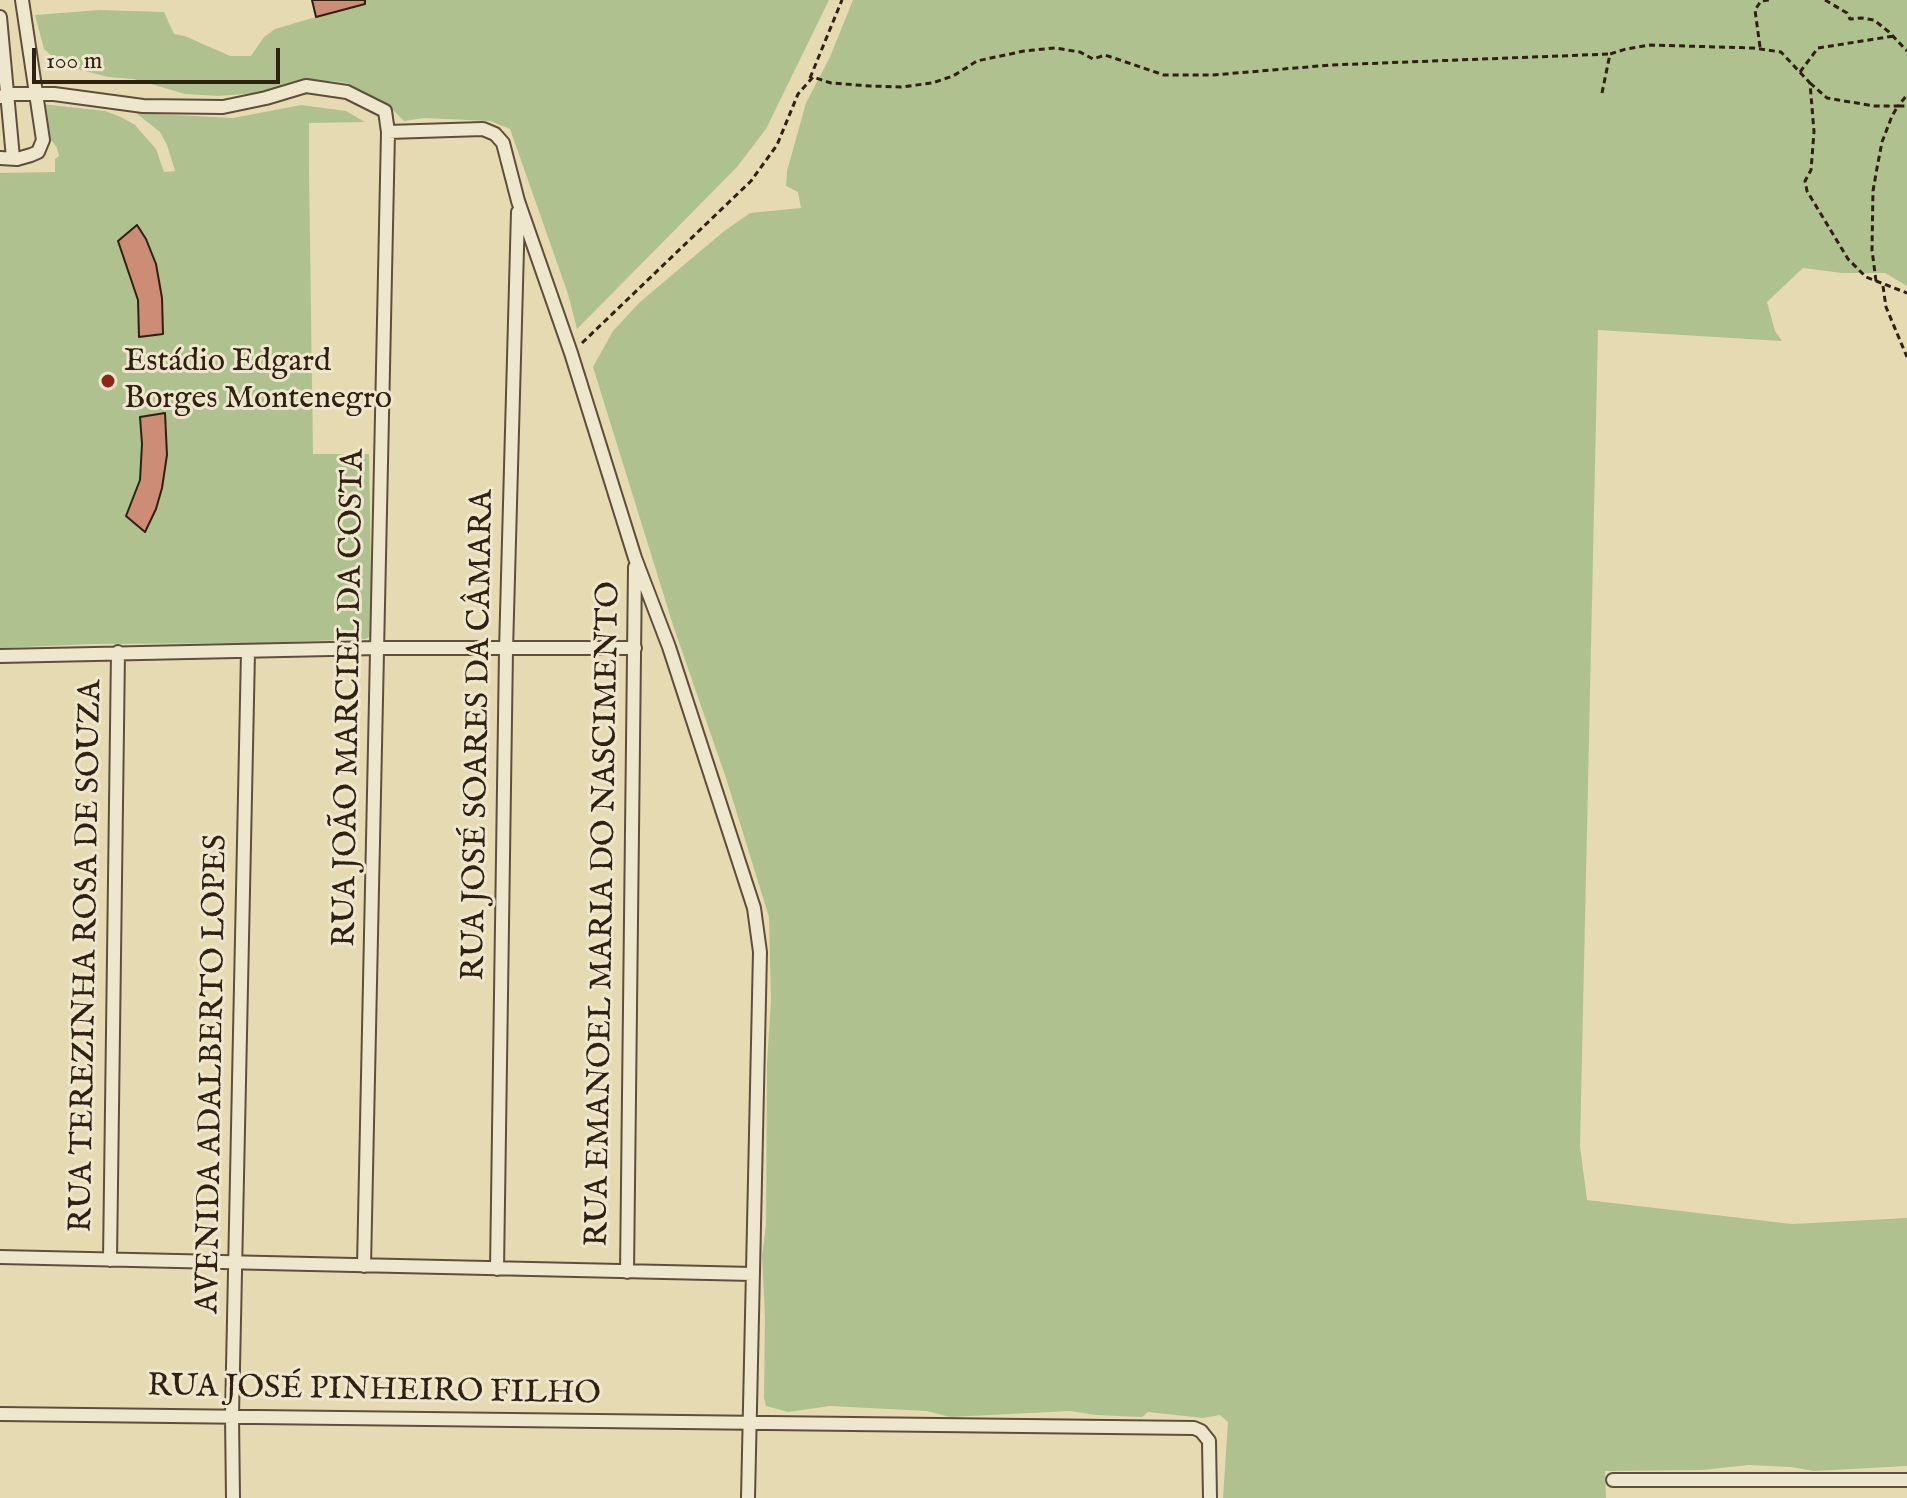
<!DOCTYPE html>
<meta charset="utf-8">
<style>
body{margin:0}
#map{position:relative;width:1907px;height:1498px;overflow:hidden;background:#e6dab2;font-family:"IM FELL English",serif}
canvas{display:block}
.scale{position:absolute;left:32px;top:48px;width:248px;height:36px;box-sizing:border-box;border:4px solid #302012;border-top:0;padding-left:10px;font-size:24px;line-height:28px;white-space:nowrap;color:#302012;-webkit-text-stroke:6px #efe7cd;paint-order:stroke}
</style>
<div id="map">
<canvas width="1907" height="1498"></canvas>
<div class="scale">100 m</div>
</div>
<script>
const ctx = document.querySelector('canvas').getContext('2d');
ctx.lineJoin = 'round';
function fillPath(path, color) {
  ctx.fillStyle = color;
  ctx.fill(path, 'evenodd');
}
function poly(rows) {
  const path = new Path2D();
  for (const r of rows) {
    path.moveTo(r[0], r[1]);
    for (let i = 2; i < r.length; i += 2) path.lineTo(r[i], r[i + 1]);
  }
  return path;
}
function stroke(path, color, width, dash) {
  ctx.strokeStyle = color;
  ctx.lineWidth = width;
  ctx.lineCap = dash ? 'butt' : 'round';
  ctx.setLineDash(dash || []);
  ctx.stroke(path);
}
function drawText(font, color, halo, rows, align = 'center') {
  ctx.font = font + ' "IM FELL English",serif';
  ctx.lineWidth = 6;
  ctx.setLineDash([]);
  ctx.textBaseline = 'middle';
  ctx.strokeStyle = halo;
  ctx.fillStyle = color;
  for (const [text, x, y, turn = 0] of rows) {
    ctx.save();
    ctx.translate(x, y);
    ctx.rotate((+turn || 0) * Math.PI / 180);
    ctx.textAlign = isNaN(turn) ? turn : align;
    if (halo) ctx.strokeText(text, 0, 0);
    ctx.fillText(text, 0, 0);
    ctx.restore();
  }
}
fillPath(poly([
 [312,0,829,0,766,129,737,167,577,329,568,294,510,129,490,121,424,118,404,121,392,109,364,92,347,83,332,81,312,81,259,93,218,96,185,94,134,79,108,77,62,65,44,49,35,15,100,10,164,12,174,34,185,36,230,56,251,56,264,37,275,29,316,17],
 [853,0,1907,0,1907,286,1885,273,1842,273,1803,268,1767,302,1775,331,1782,341,1598,330,1580,1146,1587,1200,1792,1224,1907,1218,1907,1466,1814,1471,1791,1467,1749,1465,1702,1470,1605,1471,1606,1498,1223,1498,1228,1422,1220,1415,1203,1418,1148,1412,1142,1417,1096,1415,1070,1411,950,1417,927,1411,830,1406,788,1412,766,1406,764,1398,765,1317,762,1256,766,1225,767,1064,771,1000,769,917,726,778,673,625,593,367,613,331,640,302,723,232,750,213,801,208,798,192,786,186,787,171,806,103,830,57],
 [42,104,105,111,121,117,135,125,156,149,164,172,175,171,167,145,160,132,136,113,233,118,301,105,346,111,365,122,309,123,309,169,313,454,369,454,372,636,365,639,261,643,94,644,0,648,0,173,55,172,55,159,59,156,57,148,52,141,47,141]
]), '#b0c190');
const building = poly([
 [312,0,365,0,365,4,316,17,312,0],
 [137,225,146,239,156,264,162,298,163,334,139,337,138,300,118,241,137,225],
 [165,413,167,455,162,488,156,509,145,532,126,516,140,480,142,444,140,417,165,413]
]);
fillPath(building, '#cc8c75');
stroke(building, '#302012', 2);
const street = poly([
 [0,17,13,158],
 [0,97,9,94,54,94,143,106,223,107,266,98,306,86,347,92,385,111,388,132,364,1266],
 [388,132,483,129,495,134,503,143,518,201,571,353,635,558,669,647,754,908,760,952,748,1498],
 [0,158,17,159,31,155,38,152,43,140,22,0],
 [0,656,378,648,635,648],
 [0,1257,753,1274],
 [110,1260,118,652],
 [497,1269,506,650,518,212],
 [627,1272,635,567],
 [0,1414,1194,1428,1201,1431,1209,1441,1210,1498],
 [1613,1480,1907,1480],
 [233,1498,232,1415,248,652]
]);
stroke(street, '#5e4e3a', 16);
stroke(poly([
 [1825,0,1847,13,1850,19,1862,18,1874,20,1889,32,1907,51],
 [1760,47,1755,10,1761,1,1769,0],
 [1800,72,1818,48,1894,36],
 [810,78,842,0],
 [1810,83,1827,98,1874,106,1898,106,1907,95],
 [1602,93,1610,54,1626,49,1650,45,1753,48,1781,52,1810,83,1814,132,1811,170,1805,181,1807,191,1848,259,1866,277,1907,293],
 [1876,281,1872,250,1873,191,1877,168,1882,142,1892,116,1898,106,1907,106],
 [1883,286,1886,307,1907,357],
 [582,343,751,181,777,145,798,94,813,77,831,83,870,86,901,87,932,83,953,76,977,61,1024,51,1055,48,1080,52,1093,59,1105,55,1164,75,1213,75,1331,65,1610,54]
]), '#302012', 3, [6, 4]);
stroke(street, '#efe7cd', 12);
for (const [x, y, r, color] of [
 [108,381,8,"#8f2418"]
]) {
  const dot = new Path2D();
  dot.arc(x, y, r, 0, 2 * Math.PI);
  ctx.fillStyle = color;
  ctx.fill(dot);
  stroke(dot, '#efe7cd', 3);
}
drawText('32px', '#302012', '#efe7cd', [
 ["Estádio Edgard",124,363],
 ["Borges Montenegro",124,400]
], 'left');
drawText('32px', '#302012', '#efe7cd', [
 ["RUA JOÃO MARCIEL DA COSTA",351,698,-89],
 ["RUA JOSÉ SOARES DA CÂMARA",480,735,-89],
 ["RUA EMANOEL MARIA DO NASCIMENTO",605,914,-89],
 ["RUA TEREZINHA ROSA DE SOUZA",88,956,-89],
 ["AVENIDA ADALBERTO LOPES",214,1074,-89],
 ["RUA JOSÉ PINHEIRO FILHO",374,1392,1]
]);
</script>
